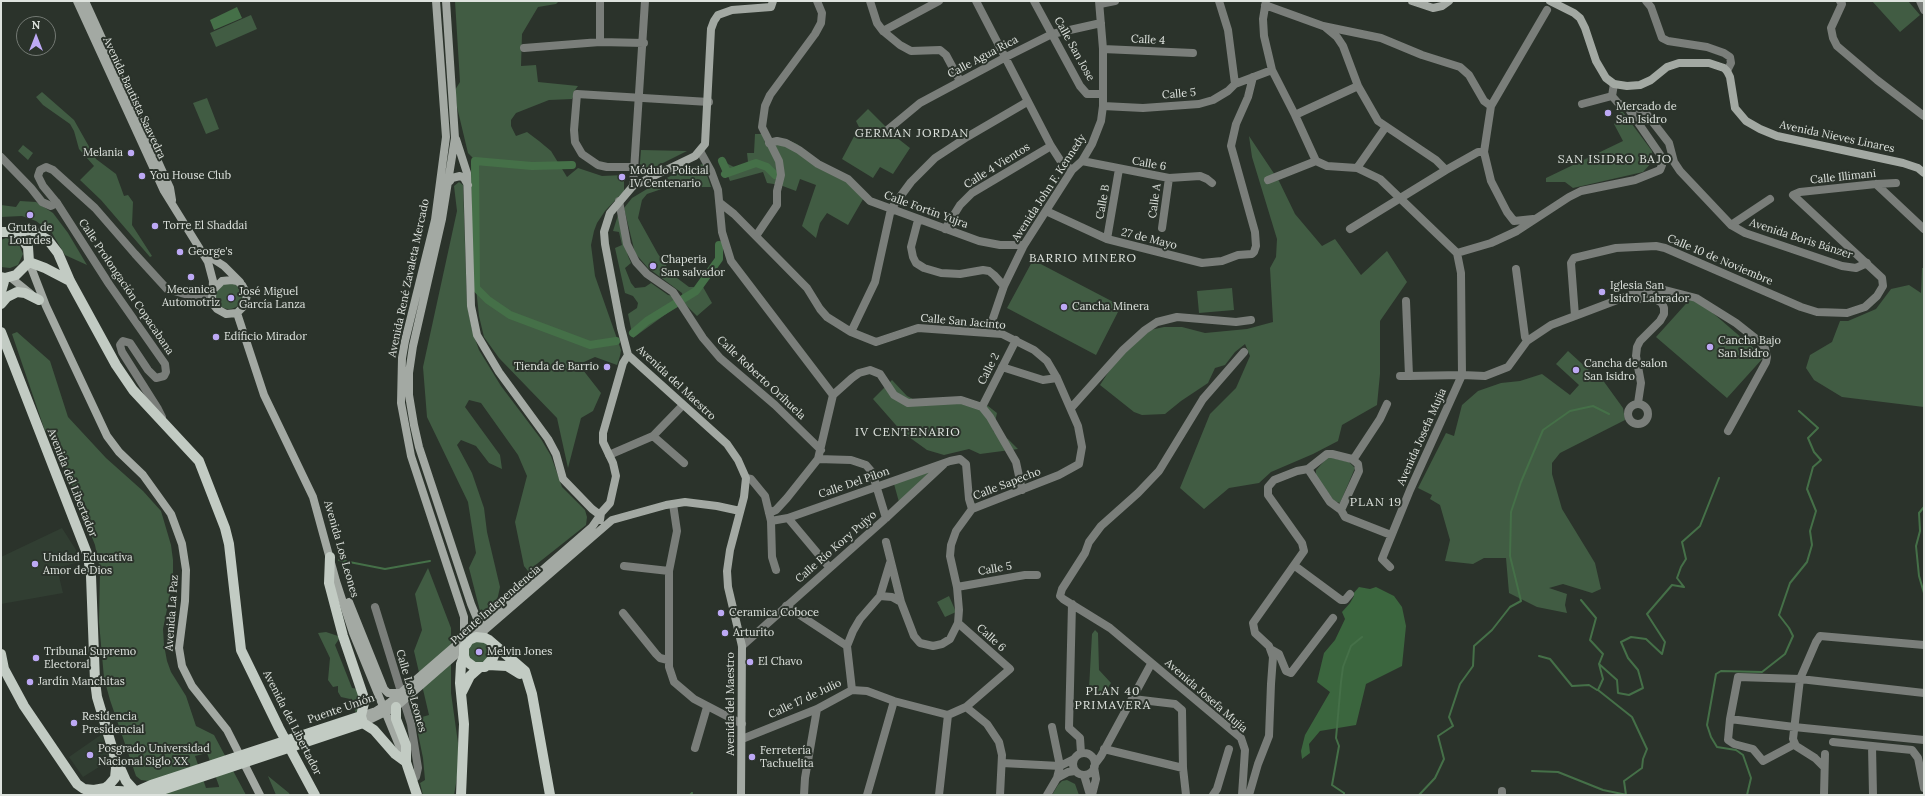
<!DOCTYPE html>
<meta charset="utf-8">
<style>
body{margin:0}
#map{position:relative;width:1925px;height:796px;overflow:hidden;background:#2b332b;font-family:Lora,serif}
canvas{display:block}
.frame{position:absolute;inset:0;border:2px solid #dee3de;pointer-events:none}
.north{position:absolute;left:16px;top:16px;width:40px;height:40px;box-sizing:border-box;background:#2b332b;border:1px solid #737973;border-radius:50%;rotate:0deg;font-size:11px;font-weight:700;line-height:16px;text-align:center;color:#dee3de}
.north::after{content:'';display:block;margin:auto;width:14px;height:18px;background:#bda9f5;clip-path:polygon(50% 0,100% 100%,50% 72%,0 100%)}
</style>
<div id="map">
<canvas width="1925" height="796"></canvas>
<div class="frame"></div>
<div class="north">N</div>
</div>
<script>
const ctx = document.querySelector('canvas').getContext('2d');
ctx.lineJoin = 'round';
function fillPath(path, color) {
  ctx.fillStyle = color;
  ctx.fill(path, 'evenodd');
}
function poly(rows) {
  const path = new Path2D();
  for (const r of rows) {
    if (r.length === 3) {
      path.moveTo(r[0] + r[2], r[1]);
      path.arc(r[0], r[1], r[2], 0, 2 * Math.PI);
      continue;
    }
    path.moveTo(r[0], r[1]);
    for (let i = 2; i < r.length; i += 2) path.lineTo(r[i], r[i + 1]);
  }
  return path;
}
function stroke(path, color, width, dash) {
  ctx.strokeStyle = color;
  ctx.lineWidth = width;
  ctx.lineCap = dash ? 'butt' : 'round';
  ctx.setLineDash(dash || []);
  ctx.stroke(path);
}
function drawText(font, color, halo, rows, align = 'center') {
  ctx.font = font + ' Lora,serif';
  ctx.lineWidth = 4;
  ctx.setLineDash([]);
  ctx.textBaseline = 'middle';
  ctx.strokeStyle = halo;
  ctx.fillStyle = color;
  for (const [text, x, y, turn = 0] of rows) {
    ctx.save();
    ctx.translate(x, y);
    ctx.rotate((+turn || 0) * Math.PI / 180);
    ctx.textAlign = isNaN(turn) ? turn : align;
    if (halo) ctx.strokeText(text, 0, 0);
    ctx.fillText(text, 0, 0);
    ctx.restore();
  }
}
fillPath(poly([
 [62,528,83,561,57,568,63,593,1,604,1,557],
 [102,734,110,760,83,777,69,757]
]), '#313e32');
fillPath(poly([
 [455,1,559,1,556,4,538,7,522,34,521,66,536,65,538,82,578,86,573,93,574,95,572,99,549,100,516,113,511,120,511,126,516,136,527,132,539,141,551,151,567,177,578,168,602,176,624,175,624,191,605,211,597,223,594,231,591,245,595,276,621,350,620,356,617,365,595,357,584,362,583,370,601,393,593,411,581,418,568,468,557,418,499,358,484,337,479,316,476,288,475,211,475,174,478,163,468,153,457,107,455,90,460,82],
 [1872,1,1908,1,1920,15,1900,32],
 [251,15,257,29,216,47,210,33],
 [42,92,74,120,96,159,116,174,124,196,128,195,133,202,132,225,152,256,150,257,101,200,80,180,94,166,79,149,74,131,70,124,43,105,36,97],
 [207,98,219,129,206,134,193,103],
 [1620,108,1652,151,1653,161,1643,172,1573,188,1565,182,1546,182,1546,178,1623,141,1614,124,1621,118],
 [868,109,896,137,910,148,893,174,880,167,873,178,842,159,859,127,856,121],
 [755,134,763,134,765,143,788,140,797,144,835,174,866,194,848,225,827,213,820,223,816,238,802,226,816,185,800,179,796,191,780,185,767,183,763,172,730,181,722,161,738,169,748,162,747,153,754,153],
 [1249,136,1279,181,1295,214,1322,246,1335,239,1361,275,1387,251,1407,282,1380,321,1380,374,1377,405,1342,425,1338,441,1313,454,1271,472,1259,483,1229,488,1204,509,1180,488,1210,414,1236,388,1250,356,1245,344,1235,352,1225,365,1215,368,1208,383,1181,401,1165,414,1142,415,1134,412,1100,385,1117,359,1150,330,1164,327,1182,327,1205,333,1247,329,1273,322,1270,268,1276,257,1277,239,1252,157],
 [23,145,33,153,28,160,18,151],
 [641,150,687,151,639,175],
 [703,164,711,187,698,187,688,180,647,194,642,200,638,218,658,254,673,275,689,287,703,287,712,303,697,316,684,303,682,293,648,268,635,253,624,208,632,198,657,183,684,169],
 [459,182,463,185,467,304,472,330,479,350,501,386,541,439,551,456,562,487,585,510,587,517,586,525,528,571,524,566,515,522,527,476,518,455,481,403,469,400,465,407,500,455,502,469,489,463,476,446,461,440,457,445,472,473,484,508,487,532,500,587,497,601,481,615,469,568,476,553,468,502,427,417,423,367,457,211,454,186],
 [20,201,36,202,53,213,68,233,87,265,65,255,52,233,36,221,22,216,1,217,1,205,16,207],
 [618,215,628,256,631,263,625,268,631,283,635,288,645,287,651,283,668,295,674,296,677,306,633,338,628,314,637,308,638,303,633,296,625,293,615,248,622,245,619,232,613,231],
 [6,238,18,242,23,254,18,265,10,268,1,267,1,240],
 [1033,260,1121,306,1096,355,1007,308],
 [1922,268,1924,268,1924,407,1842,397,1814,380,1806,368,1810,355,1832,342,1840,321,1848,321,1876,309,1891,289,1909,285,1921,293],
 [229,296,13],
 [1232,288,1234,310,1199,313,1197,291],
 [1693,296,1764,357,1727,398,1656,337],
 [17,332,50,361,68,417,106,458,143,491,161,511,171,545,173,560,173,579,163,629,164,645,167,661,171,672,186,696,196,726,214,735,246,795,154,795,149,781,141,780,136,776,110,700,104,678,99,622,100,570,95,545,50,429,45,431,12,334],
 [207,753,219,786,219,787,206,788,195,756],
 [1568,351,1591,372,1587,377,1592,372,1602,379,1623,408,1625,420,1560,453,1552,463,1552,474,1562,509,1595,563,1601,589,1592,593,1563,584,1549,588,1567,594,1565,605,1567,613,1537,607,1509,593,1506,558,1484,558,1473,564,1445,561,1450,540,1440,505,1430,499,1432,495,1418,488,1446,433,1454,436,1462,405,1478,391,1501,383,1520,381,1542,374,1570,395,1579,385,1556,364],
 [892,380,907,396,917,401,978,402,988,406,997,413,993,431,1008,439,1018,449,980,454,969,449,944,455,927,450,902,432,873,399],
 [1328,457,1349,462,1355,468,1340,503,1334,501,1316,476,1316,470],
 [933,470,899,502,894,484],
 [428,568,451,628,451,693,458,743,458,772,454,795,423,795,420,783,425,780,423,758,415,719,429,715,414,651,422,630,415,594],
 [949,596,956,612,945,617,937,602],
 [1095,630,1098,633,1099,670,1111,683,1103,696,1089,689,1092,634],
 [326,632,338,636,339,639,335,645,352,688,358,689,361,703,356,713,350,699,341,697,338,692,338,686,333,687,328,680,330,658,318,633],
 [479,652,11],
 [268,776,289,793,290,795,276,795],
 [1067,780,1075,784,1079,795,1052,795,1058,785,1062,781]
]), '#415c43');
fillPath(poly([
 [1359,587,1370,589,1376,587,1394,596,1402,607,1406,626,1402,666,1366,684,1356,725,1320,731,1309,744,1310,753,1302,759,1301,751,1305,735,1330,692,1317,682,1324,653,1335,640,1345,619,1342,612,1350,603,1354,596,1352,595]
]), '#3b663e');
fillPath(poly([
 [237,7,242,18,214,30,210,20]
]), '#457048');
stroke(poly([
 [1924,507,1919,513,1920,531,1916,546,1919,576,1924,593],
 [339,560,385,569,430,561],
 [1581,600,1596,618,1590,640,1603,654,1599,664,1603,679,1598,690,1632,717,1647,749,1643,759,1642,768,1624,781,1626,795],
 [1539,656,1550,659,1572,686,1589,685,1597,690],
 [1599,664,1617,680,1618,693,1629,695,1643,688,1638,670,1628,658,1621,642,1631,637,1646,639,1662,654,1665,642,1647,614,1672,585,1684,587,1677,578,1681,567,1686,559,1682,542,1700,526,1719,478],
 [1532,771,1558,772,1603,790,1627,795],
 [690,795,692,793],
 [1344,795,1344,793,1332,785,1339,746,1336,738,1341,682,1343,667,1351,646,1362,637],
 [1419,795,1435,778,1444,759,1438,736,1453,726,1449,717,1460,684,1473,666,1474,646,1492,630,1510,607,1521,601,1510,556,1511,512,1521,482,1543,430,1570,411,1593,406,1609,414],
 [1747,795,1751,778,1743,755,1736,750,1717,747,1711,737,1707,725,1716,674,1721,671,1762,672,1785,654,1793,636,1789,628,1779,615,1790,583,1807,562,1812,545,1810,531,1816,511,1807,489,1813,467,1821,460,1814,452,1808,438,1818,428,1799,411]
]), '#457048', 2);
stroke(poly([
 [722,161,727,172,725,174,756,163,767,167,775,175],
 [572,165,532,166,475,161,476,288,488,300,510,315,590,345,616,341],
 [633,333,647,321,696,291,719,259,719,245]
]), '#457048', 8);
stroke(poly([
 [600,1,600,42],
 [870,1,877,23,883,31,900,45,911,51,940,50,946,55,960,81],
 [976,1,1051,146,1060,160,1072,170],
 [1034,1,1080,86,1087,94,1102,94],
 [1219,1,1228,30,1235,84],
 [1266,1,1263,19,1264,36,1272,70,1295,115,1316,161,1327,166,1357,168,1380,179,1457,253,1461,273,1462,375,1410,490,1386,549,1382,559,1390,567],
 [1646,1,1651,7,1662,38,1668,41,1707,47,1724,53,1730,57,1731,63,1727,71],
 [1840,1,1842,4,1831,28,1833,38,1837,46,1877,80,1924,116],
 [1920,1,1924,10],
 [1100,4,1115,1],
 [1265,5,1323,26,1381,38,1422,55,1460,67,1469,75,1484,101,1491,106],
 [1325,27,1337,37,1343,46,1358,86,1378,121,1436,160,1446,170],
 [883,31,939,1],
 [524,48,600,42,644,43],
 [1103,49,1193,53],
 [1614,84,1612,96,1618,103,1623,106,1640,109,1645,112,1669,143,1674,162,1680,171,1731,225,1745,233,1842,266,1856,268,1867,263],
 [1582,104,1612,96],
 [1103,106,1143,108,1199,104,1213,100,1228,91,1235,84,1272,70],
 [1295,115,1358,86],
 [885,132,920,103,1006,57,1052,34,1101,23],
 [769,143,777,141,786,143,799,150,818,164,848,179,870,201,979,241,1000,245,1024,245],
 [700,151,711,171,718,190,722,232,731,261,833,395],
 [1,157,31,188,42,202,51,206,57,203],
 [1082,161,1169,178,1200,176,1207,179,1212,183],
 [634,167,607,167,598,165,582,154,575,142,574,130,577,94,709,102],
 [1357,168,1385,128],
 [1268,180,1316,161],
 [1876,184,1924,229],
 [633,186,645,1],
 [619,201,627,244,636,262,647,274,673,292,703,338,720,358,775,405,821,450],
 [720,203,734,214,807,288,820,309,827,317,851,332,876,342,918,328,1002,334,1034,350,1047,361,1057,378,1078,426,1082,447,1079,464,1059,475,972,509,956,531,951,545,950,556,957,587,959,610,958,623,950,639,942,644,933,646,920,643,914,636,901,602,892,597,880,596,860,619,853,631,847,646,852,690],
 [1046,211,1107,239,1202,263,1222,261,1238,255,1252,254,1254,252,1256,246,1255,232,1231,146,1236,124,1248,97,1253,77],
 [1533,219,1514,221,1507,212,1491,181,1484,152,1491,106,1547,10],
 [918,220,911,247,913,257,916,263,924,268,941,273,960,274,983,270,989,271,994,275,1004,286],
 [1731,225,1770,199],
 [1162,228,1169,178],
 [945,229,960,205,972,193,1051,146],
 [1350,229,1446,170,1478,152,1484,152],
 [756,236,777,205,777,191,781,175,779,161,762,127,765,106,770,95,815,34,821,23,822,13,817,1],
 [1107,239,1119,169],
 [1457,253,1491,243,1517,231,1569,197,1581,191,1635,180,1660,170,1662,165,1661,156,1630,111,1629,108],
 [1516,269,1525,337,1527,341],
 [1630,296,1633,298,1657,300,1662,303,1664,308,1664,314,1660,321,1640,341,1637,347,1636,356,1641,383,1638,403],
 [1406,301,1409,376,1462,375,1485,376,1508,367,1527,341,1551,325,1575,316,1571,263,1574,258,1616,248,1656,246,1665,248,1801,307,1817,312,1847,313,1865,307,1877,296,1883,286,1882,278,1793,195,1800,192,1876,184,1896,183],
 [1575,316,1641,291,1665,290,1696,298,1736,323,1760,342,1765,348,1767,357,1766,362,1728,431],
 [851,332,875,282,891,209,911,182,935,158,967,137,1027,102],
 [988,333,1004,286,1024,245,1072,170,1082,161,1092,144,1101,121,1103,106,1103,49,1099,1],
 [1002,367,1043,380,1057,378],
 [1400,376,1409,376],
 [833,395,852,378,859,373,870,370,880,374,894,395,908,403,961,400,982,407,990,417,1016,462,1022,490],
 [1638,414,10],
 [982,407,1016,340],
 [1071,408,1123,350,1145,330,1157,322,1177,317,1236,322,1251,320],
 [653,436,684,463],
 [609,455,653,436,683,405],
 [818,459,851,460,866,465,872,472,886,518],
 [1353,460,1380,419,1387,404],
 [1308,469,1330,502,1341,510],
 [746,478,751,479,765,496,771,521,772,557,776,570],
 [673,504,677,531,669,571,669,667,674,682,694,699,742,724],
 [1341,510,1345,517,1391,535],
 [769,513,776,510,787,498,818,459,833,395],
 [788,518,829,567],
 [771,521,788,518,950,461,960,459,966,464,969,499,972,509],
 [886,542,901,602],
 [624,566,669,571],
 [1295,566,1341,600,1345,600,1350,594],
 [957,587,1025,575,1037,575],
 [880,596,890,563],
 [1072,604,1069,728,1080,738,1081,753],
 [786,606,847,646],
 [375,607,411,724,418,768,416,777,412,779],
 [623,613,656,654,660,658,668,660],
 [742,646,886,518,944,464],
 [1272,650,1279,654,1286,671,1291,673,1333,618],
 [1133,699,1175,704,1182,710,1183,768,1186,795],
 [966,707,987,724,999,742,1002,755,1000,795],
 [948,715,966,707,1010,669,958,623],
 [1730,719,1794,727,1924,740],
 [742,739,817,709,852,690,867,691,894,701,948,715],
 [1833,742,1912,750,1918,758,1924,788],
 [1795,744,1763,761,1753,749,1734,744,1728,740,1730,719,1738,677,1800,679,1924,693],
 [1872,746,1873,795],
 [695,748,707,707],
 [1104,749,1183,768],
 [1084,764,11],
 [1002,763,1060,766,1074,759],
 [1095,764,1101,756,1151,664],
 [1824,767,1815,758,1796,746,1793,739,1800,679,1816,642,1820,636,1924,645],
 [1084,775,1090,795],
 [1057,778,1068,772,1075,771],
 [1502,791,1502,795],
 [804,795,805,778,817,709],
 [867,795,894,701],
 [939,795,948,715],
 [1047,795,1057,778,1060,766,1052,727],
 [1092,795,1096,779,1094,767],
 [1213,795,1217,789,1229,749],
 [1242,795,1245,750,1241,738,1110,628,1063,599,1060,596,1062,589,1085,553,1089,542,1101,526,1138,493,1159,471,1203,399,1244,352],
 [1249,795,1258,764,1269,736,1271,684,1273,657,1269,646,1255,633,1253,623,1304,551,1302,543,1268,495,1268,487,1274,480,1297,471,1308,469,1327,454,1332,454,1352,459,1358,464,1359,471,1341,510],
 [1824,795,1825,754]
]), '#7a7e7a', 8);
stroke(poly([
 [161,420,162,417,158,409,122,352,120,345,123,341,130,343,148,370,156,378,164,376,166,372,165,364,109,284,57,203,43,186,38,176,40,170,46,167,53,170,95,208,135,254,167,289,188,295,212,294]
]), '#7a7e7a', 8);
stroke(poly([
 [77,1,164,191,208,262,213,281,212,299,213,304,217,309,226,314,237,313,245,305,247,294,242,285,237,281,232,280,222,281,214,289],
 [85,1,170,188,172,200],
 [436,1,446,137,435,220,405,341,402,358,401,403,411,456,464,617,464,647],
 [446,1,455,138,442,219,413,346,409,373,409,395,414,425,419,447,471,604,485,638],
 [1412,1,1433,8,1442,6,1449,1],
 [1550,1,1574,13,1580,18,1585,28,1596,61,1606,78,1614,84,1627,86,1640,85,1651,80,1667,67,1679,63,1709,63,1724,68,1727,71,1730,77,1735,108,1746,121,1760,129,1777,136,1903,163,1918,168,1924,173],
 [456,139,467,173,471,306,477,335,499,372,548,439,556,454,563,479,592,509,600,515],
 [450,181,452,178,460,176,464,178,468,185],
 [204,253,224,266,240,282],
 [29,262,46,306,107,436,119,452,143,475,171,514,182,544,186,570,185,601,179,648,182,666,192,686,227,730,260,795],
 [10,277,31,294],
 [237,313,264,395,313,497,336,581,353,633,405,760],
 [600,520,601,513,610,503,616,476,613,463,603,442,603,433,623,363,628,355],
 [349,602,384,689,388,693,400,693],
 [479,635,612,520,666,505,685,502,717,506,740,511],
 [361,716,376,711,389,703,592,527,599,517],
 [363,723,396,707,467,645],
 [741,795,742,646,728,587,727,571,730,550,744,497,746,478,738,460,727,444,628,355,621,328,605,244,604,232,610,213,633,186,695,156,705,144,711,29,714,21,718,15,732,10,771,7,773,1]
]), '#a3a9a3', 8);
stroke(poly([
 [1,232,15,232,20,236,28,247,29,262],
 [15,232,31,230,48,240,58,253,70,281,116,365,133,390,199,461,225,528,229,544,241,650,279,728,315,795],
 [29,262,45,268,70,281],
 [1,277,5,278,16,275,29,262],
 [1,292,5,278],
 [1,304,7,297,17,292,25,293,39,300],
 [1,332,88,556,91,576,95,681,97,697,114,754,116,768,115,778,109,785,105,788,94,790,84,789,77,784,24,706,4,669,1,654],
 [330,557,329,583,343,636,363,695,364,703,361,716,363,723,374,730,395,754,406,762],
 [491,642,495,653,493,658,485,667,474,667,466,661,464,656,464,647,469,640,476,637,485,638,489,640,525,671,532,694,550,795],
 [488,665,507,666,520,674],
 [462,692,470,676,479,668],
 [396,707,396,719,406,745,406,762,417,795],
 [118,763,126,781,136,792],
 [100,790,136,792],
 [128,795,151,785,361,716],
 [147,795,363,723],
 [461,795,464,724,460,683,461,664,464,656]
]), '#c2cbc3', 10);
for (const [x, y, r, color] of [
 [1608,113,4,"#bda9f5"],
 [131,153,4,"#bda9f5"],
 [142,176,4,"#bda9f5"],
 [622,177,4,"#bda9f5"],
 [30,215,4,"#bda9f5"],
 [155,226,4,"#bda9f5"],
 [180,252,4,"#bda9f5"],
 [653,266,4,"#bda9f5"],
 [191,277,4,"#bda9f5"],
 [1602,292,4,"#bda9f5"],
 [231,298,4,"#bda9f5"],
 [1064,307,4,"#bda9f5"],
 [216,337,4,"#bda9f5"],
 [1710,347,4,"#bda9f5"],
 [607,367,4,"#bda9f5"],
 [1576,370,4,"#bda9f5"],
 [35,564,4,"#bda9f5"],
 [721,613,4,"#bda9f5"],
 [725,633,4,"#bda9f5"],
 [479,652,4,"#bda9f5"],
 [36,658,4,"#bda9f5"],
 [750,662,4,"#bda9f5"],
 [30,682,4,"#bda9f5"],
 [74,723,4,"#bda9f5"],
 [90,755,4,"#bda9f5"],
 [752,757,4,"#bda9f5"]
]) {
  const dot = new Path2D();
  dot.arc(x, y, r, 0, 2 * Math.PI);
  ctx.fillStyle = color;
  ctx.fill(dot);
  stroke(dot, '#2b332b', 1.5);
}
drawText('11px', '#dee3de', '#2b332b', [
 ["Calle 4",1148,40,3],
 ["Calle San Jose",1074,49,61],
 ["Calle Agua Rica",983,57,-28],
 ["Calle 5",1179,94,-5],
 ["Avenida Bautista Saavedra",134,98,65],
 ["Avenida Nieves Linares",1837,137,12],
 ["Calle 6",1149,164,10],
 ["Calle 4 Vientos",997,166,-32],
 ["Calle Illimani",1843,177,-6],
 ["Avenida John F. Kennedy",1049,188,-57],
 ["Calle A",1155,201,-82],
 ["Calle B",1103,202,-80],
 ["Calle Fortin Yujra",926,210,20],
 ["27 de Mayo",1149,239,14],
 ["Avenida Boris Bánzer",1801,239,18],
 ["Calle 10 de Noviembre",1720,260,23],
 ["Avenida René Zavaleta Mercado",409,278,-78],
 ["Calle Prolongación Copacabana",126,287,56],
 ["Calle San Jacinto",963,322,5],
 ["Calle 2",989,369,-63],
 ["Calle Roberto Orihuela",761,378,43],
 ["Avenida del Maestro",676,383,43],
 ["Avenida Josefa Mujía",1422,437,-66],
 ["Avenida del Libertador",72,483,68],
 ["Calle Del Pilon",854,483,-19],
 ["Calle Sapecho",1007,484,-21],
 ["Calle Río Kory Pujyo",836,547,-41],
 ["Avenida Los Leones",341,549,74],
 ["Calle 5",995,569,-10],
 ["Puente Independencia",496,605,-41],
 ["Avenida La Paz",172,613,-86],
 ["Calle 6",991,638,42],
 ["Calle Los Leones",411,691,74],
 ["Avenida Josefa Mujía",1206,696,41],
 ["Calle 17 de Julio",805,699,-25],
 ["Avenida del Maestro",731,704,-90],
 ["Puente Unión",341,709,-19],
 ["Avenida del Libertador",292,723,63]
]);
drawText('11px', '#dee3de', '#2b332b', [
 ["Mercado de",1616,107],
 ["San Isidro",1616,120],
 ["Melania",123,153,"right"],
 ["Módulo Policial",630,171],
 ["IV Centenario",630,184],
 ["You House Club",150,176],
 ["Torre El Shaddai",163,226],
 ["Gruta de",30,228,"center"],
 ["Lourdes",30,241,"center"],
 ["George's",188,252],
 ["Chaperia",661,260],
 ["San salvador",661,273],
 ["Iglesia San",1610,286],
 ["Isidro Labrador",1610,299],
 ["Mecanica",191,290,"center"],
 ["Automotriz",191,303,"center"],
 ["José Miguel",239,292],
 ["García Lanza",239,305],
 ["Cancha Minera",1072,307],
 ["Edificio Mirador",224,337],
 ["Cancha Bajo",1718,341],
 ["San Isidro",1718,354],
 ["Cancha de salon",1584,364],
 ["San Isidro",1584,377],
 ["Tienda de Barrio",599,367,"right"],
 ["Unidad Educativa",43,558],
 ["Amor de Dios",43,571],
 ["Ceramica Coboce",729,613],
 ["Arturito",733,633],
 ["Tribunal Supremo",44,652],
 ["Electoral",44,665],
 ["Melvin Jones",487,652],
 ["El Chavo",758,662],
 ["Jardín Manchitas",38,682],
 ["Residencia",82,717],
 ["Presidencial",82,730],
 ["Posgrado Universidad",98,749],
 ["Nacional Siglo XX",98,762],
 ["Ferretería",760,751],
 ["Tachuelita",760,764]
], 'left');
ctx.letterSpacing = '1px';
drawText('12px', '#dee3de', '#2b332b', [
 ["GERMAN JORDAN",912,134],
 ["SAN ISIDRO BAJO",1615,160],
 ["BARRIO MINERO",1083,259],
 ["IV CENTENARIO",908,433],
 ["PLAN 19",1376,503],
 ["PLAN 40",1113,692],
 ["PRIMAVERA",1113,706]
]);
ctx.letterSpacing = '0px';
</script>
